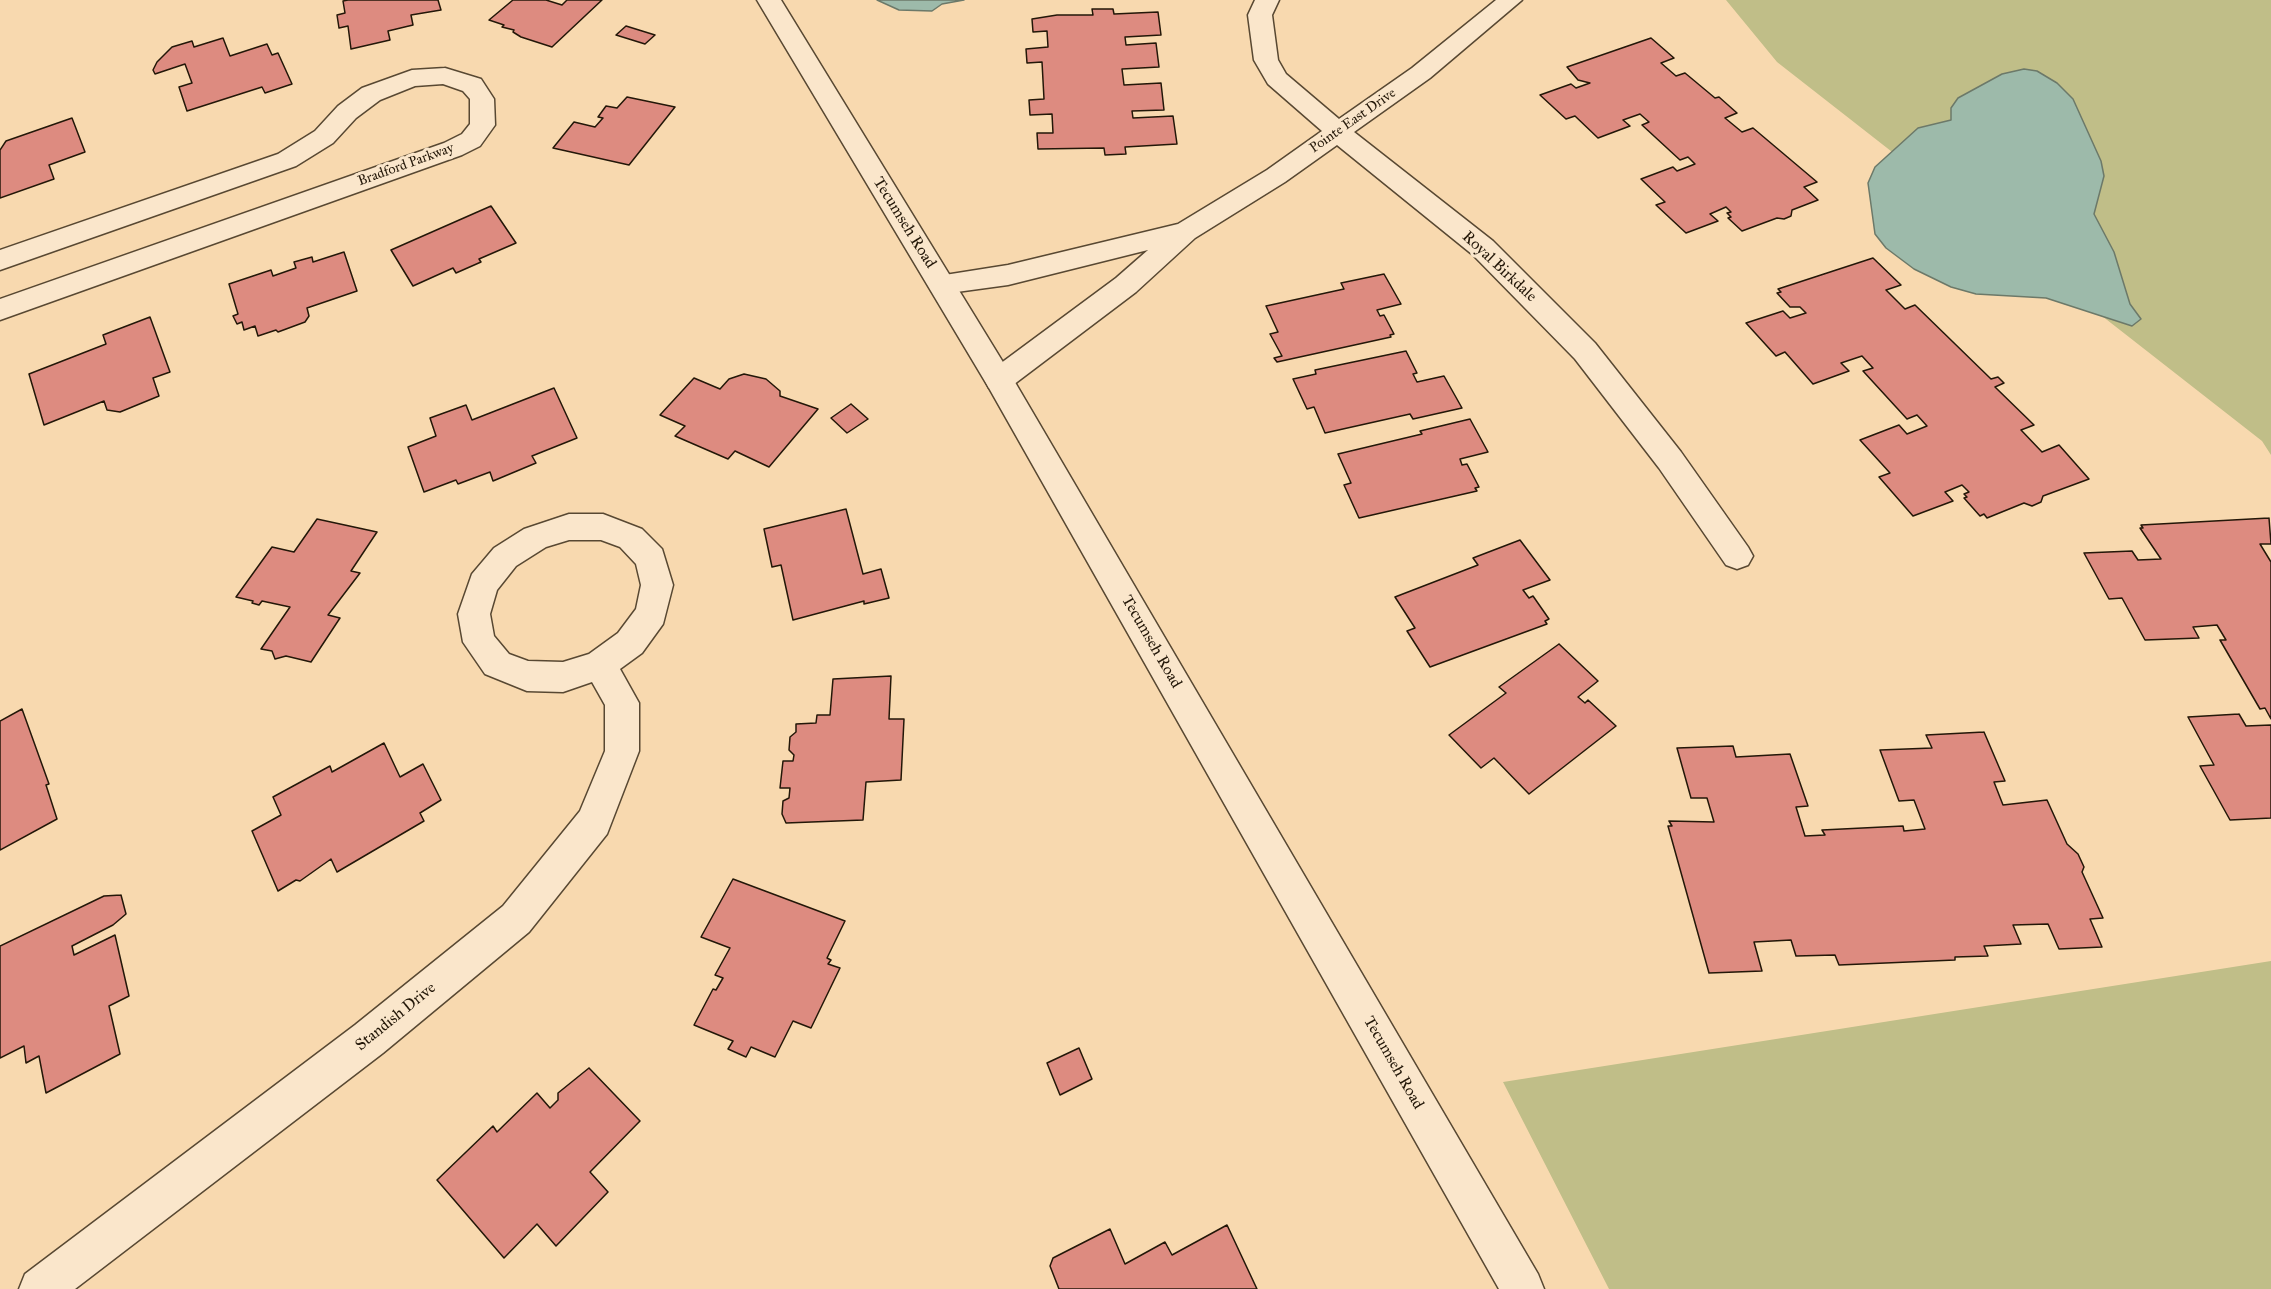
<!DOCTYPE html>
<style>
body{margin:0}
canvas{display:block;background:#f8d9af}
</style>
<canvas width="2271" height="1289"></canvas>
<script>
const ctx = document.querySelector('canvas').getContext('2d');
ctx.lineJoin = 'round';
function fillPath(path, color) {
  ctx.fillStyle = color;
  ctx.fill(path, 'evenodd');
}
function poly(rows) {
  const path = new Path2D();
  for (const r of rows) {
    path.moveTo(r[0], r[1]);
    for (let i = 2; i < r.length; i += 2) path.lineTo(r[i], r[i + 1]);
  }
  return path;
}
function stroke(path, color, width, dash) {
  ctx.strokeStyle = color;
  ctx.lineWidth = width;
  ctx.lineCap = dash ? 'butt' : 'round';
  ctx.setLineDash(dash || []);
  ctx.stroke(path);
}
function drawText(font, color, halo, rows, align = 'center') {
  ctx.font = font + ' "IM FELL Great Primer",serif';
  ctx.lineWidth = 6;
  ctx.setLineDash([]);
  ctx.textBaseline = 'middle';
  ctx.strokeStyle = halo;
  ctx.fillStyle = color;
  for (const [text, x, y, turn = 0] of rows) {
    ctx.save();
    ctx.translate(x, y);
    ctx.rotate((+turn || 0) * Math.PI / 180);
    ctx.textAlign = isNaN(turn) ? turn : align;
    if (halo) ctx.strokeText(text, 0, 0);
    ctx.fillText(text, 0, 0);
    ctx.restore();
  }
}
fillPath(poly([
 [1726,0,2271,0,2271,455,2262,441,1777,62],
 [2271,961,2271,1289,1609,1289,1503,1082]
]), '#c0be88');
const water = poly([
 [877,0,964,0,942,4,932,11,899,10,877,0],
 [2024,69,2037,71,2057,83,2073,99,2101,161,2104,176,2094,214,2114,252,2130,304,2141,319,2132,326,2046,298,1976,294,1951,287,1914,269,1886,248,1875,234,1868,183,1875,167,1918,128,1951,120,1951,108,1958,98,2002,74,2024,69]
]);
fillPath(water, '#9dbaaa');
stroke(water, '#6c7969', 1.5);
const building = poly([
 [348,0,438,0,441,10,411,15,413,25,388,31,390,40,351,49,348,26,339,28,337,15,345,13,343,1,348,0],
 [513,0,546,0,562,5,567,0,602,0,552,47,521,37,513,32,514,30,502,27,504,25,489,20,513,0],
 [1092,9,1113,9,1114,14,1158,12,1161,35,1125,37,1126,45,1156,43,1159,67,1122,69,1124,85,1161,83,1164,110,1132,111,1133,118,1173,116,1177,144,1125,147,1126,154,1105,155,1104,148,1038,149,1037,133,1053,133,1052,114,1030,115,1029,100,1044,99,1042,62,1027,63,1026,49,1048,47,1047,31,1033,32,1032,19,1057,15,1093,15,1092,9],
 [626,26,655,35,645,44,616,35,626,26],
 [223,38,230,56,267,44,272,55,278,53,292,84,265,93,262,87,187,111,179,87,192,83,185,64,155,74,153,70,157,62,172,47,192,41,194,47,223,38],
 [1651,38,1674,58,1661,63,1676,76,1685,73,1715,98,1719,97,1737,113,1725,118,1742,132,1753,128,1817,182,1804,187,1818,200,1792,210,1791,216,1784,219,1777,218,1742,231,1728,218,1731,217,1727,213,1731,212,1726,207,1710,214,1718,221,1686,233,1656,205,1665,202,1641,179,1673,167,1677,171,1695,164,1688,157,1680,160,1642,125,1649,122,1640,114,1623,120,1630,126,1598,138,1575,116,1566,119,1540,95,1571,84,1576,88,1590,83,1578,80,1567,67,1651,38],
 [627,97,675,107,629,165,553,148,574,122,595,127,603,118,598,117,606,106,617,108,627,97],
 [72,118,85,152,49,165,54,179,0,198,0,150,6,141,72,118],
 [491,206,516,243,479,259,481,262,456,273,453,268,413,286,391,250,491,206],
 [344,252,357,291,307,308,309,316,305,322,278,332,276,330,258,336,255,326,244,330,242,322,237,324,233,316,238,314,229,284,271,270,273,276,296,268,294,262,312,257,313,262,344,252],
 [1873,258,1901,285,1886,290,1905,309,1915,305,1991,379,1998,377,2004,383,1995,387,2034,425,2021,430,2042,452,2059,445,2089,479,2043,496,2041,502,2032,506,2024,503,1987,518,1984,514,1980,516,1964,498,1967,497,1964,494,1969,492,1962,485,1945,492,1953,501,1913,516,1879,477,1890,473,1860,440,1899,425,1907,434,1927,426,1917,415,1907,419,1863,371,1873,368,1862,356,1841,363,1849,371,1813,384,1785,352,1776,356,1746,323,1783,311,1790,318,1806,313,1800,307,1790,307,1777,293,1781,292,1778,289,1873,258],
 [1384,274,1401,304,1377,310,1380,316,1384,315,1394,334,1390,335,1391,337,1277,362,1274,358,1282,356,1270,334,1278,332,1266,306,1344,289,1341,283,1384,274],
 [150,317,170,372,153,378,159,396,120,412,107,410,104,401,44,425,29,374,106,344,103,335,150,317],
 [1406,351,1417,373,1413,374,1417,382,1444,376,1462,408,1413,419,1410,414,1325,433,1314,407,1307,409,1293,379,1316,374,1315,370,1406,351],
 [744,374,766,379,780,391,780,396,818,409,769,467,735,451,728,459,675,436,685,426,660,415,694,378,720,389,729,379,744,374],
 [554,388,577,438,532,456,536,463,493,481,490,472,458,484,456,480,424,492,408,447,436,436,430,418,466,405,472,420,554,388],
 [851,404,868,419,847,433,831,418,851,404],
 [1470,419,1488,452,1460,459,1462,465,1467,464,1479,487,1475,488,1477,491,1359,518,1344,485,1351,483,1338,454,1422,434,1420,431,1470,419],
 [846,509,863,574,881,569,889,598,864,604,864,601,793,620,781,565,772,567,764,529,846,509],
 [2269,518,2271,544,2260,544,2271,562,2271,719,2265,708,2260,709,2220,640,2226,640,2217,625,2193,627,2199,638,2145,640,2122,598,2109,599,2084,553,2132,551,2138,560,2161,559,2140,528,2143,528,2141,525,2269,518],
 [317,519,377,532,351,571,360,573,328,615,340,618,311,662,286,656,275,659,272,651,261,649,290,607,262,601,259,605,252,603,253,601,236,597,272,547,294,552,317,519],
 [1520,540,1550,580,1523,590,1529,598,1533,596,1549,619,1545,621,1547,624,1430,667,1407,631,1415,628,1395,597,1478,565,1473,558,1520,540],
 [1559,644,1598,681,1578,697,1585,703,1588,700,1616,726,1529,794,1494,758,1481,768,1449,735,1506,693,1499,687,1559,644],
 [891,676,889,719,904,719,901,780,866,782,863,820,786,823,782,814,783,801,789,798,790,788,780,788,783,761,793,761,794,755,789,750,790,737,796,732,796,724,816,723,817,715,830,715,833,679,891,676],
 [22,709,49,784,46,785,57,819,0,850,0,721,22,709],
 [2239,714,2246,726,2271,725,2271,818,2230,820,2200,766,2214,765,2188,717,2239,714],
 [1984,732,2005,781,1994,782,2003,805,2047,800,2067,844,2078,854,2084,867,2082,872,2103,918,2090,919,2102,947,2059,949,2048,924,2013,925,2021,944,1984,946,1988,956,1955,957,1955,960,1839,965,1835,955,1796,956,1791,940,1754,942,1762,971,1709,973,1668,826,1672,826,1669,821,1714,822,1707,798,1691,798,1677,748,1733,746,1736,757,1790,754,1808,806,1796,807,1805,836,1825,835,1822,830,1903,826,1904,831,1925,829,1914,800,1899,801,1880,750,1932,748,1926,735,1984,732],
 [384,743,400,777,423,764,441,800,420,813,424,821,337,872,331,859,300,881,296,880,278,891,252,831,281,815,273,797,330,766,332,772,384,743],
 [733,879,845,921,827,958,831,960,828,964,840,968,811,1028,793,1021,775,1057,751,1047,746,1057,728,1049,733,1041,694,1025,713,989,716,990,723,978,715,975,730,948,701,937,733,879],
 [121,895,126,914,113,925,72,946,74,955,115,935,129,996,109,1006,120,1054,46,1093,39,1056,26,1063,24,1046,0,1058,0,946,104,896,121,895],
 [1079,1048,1092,1079,1060,1095,1047,1063,1079,1048],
 [589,1068,640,1121,590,1172,608,1192,556,1246,537,1224,504,1258,437,1180,493,1126,497,1132,537,1093,550,1108,558,1100,558,1093,589,1068],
 [1227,1225,1257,1289,1059,1289,1050,1266,1053,1258,1110,1229,1125,1264,1165,1242,1172,1255,1227,1225]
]);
fillPath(building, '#dd8b80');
stroke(building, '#231708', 1.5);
const minor = poly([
 [1255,0,1279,0,1272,15,1278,60,1286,74,1339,119,1412,68,1496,0,1522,0,1430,78,1354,132,1493,241,1595,343,1681,452,1748,547,1753,556,1748,565,1737,569,1726,565,1659,468,1575,359,1473,255,1337,145,1285,182,1195,238,1136,292,1009,388,999,391,989,388,985,380,989,372,1116,278,1148,250,1008,285,942,294,932,291,928,284,932,277,1008,265,1178,224,1267,170,1322,131,1268,84,1254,60,1248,15,1255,0],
 [445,68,481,79,494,99,495,125,480,146,462,155,0,320,0,299,444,143,462,134,470,124,470,99,463,91,443,84,415,86,380,100,356,118,333,143,296,166,0,270,0,250,278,154,315,131,338,106,362,88,412,70,445,68],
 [569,514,603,514,642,529,662,549,673,585,663,624,642,653,620,669,639,703,639,751,607,834,529,932,383,1053,75,1289,19,1289,25,1274,355,1025,503,906,580,811,605,751,605,705,592,682,563,692,527,691,485,674,463,642,458,614,472,574,494,548,524,529,569,514],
 [569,540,601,540,620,547,636,564,641,585,636,609,618,633,589,654,563,662,528,661,509,654,494,636,490,614,497,590,516,566,546,547,569,540]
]);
const tertiary = poly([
 [757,0,781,0,1009,372,1538,1274,1544,1289,1499,1289,989,388,757,0]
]);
stroke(minor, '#584832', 3);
stroke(tertiary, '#584832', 3);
fillPath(minor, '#fae6cb');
fillPath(tertiary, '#fae6cb');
drawText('14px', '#231708', '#fae6cb', [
 ["Pointe East Drive",1353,121,-35],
 ["Bradford Parkway",406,165,-20]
]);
drawText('16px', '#231708', '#fae6cb', [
 ["Tecumseh Road",904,223,58],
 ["Royal Birkdale",1499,267,43],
 ["Tecumseh Road",1151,642,60],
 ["Standish Drive",396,1017,-39],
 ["Tecumseh Road",1393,1063,60]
]);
</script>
